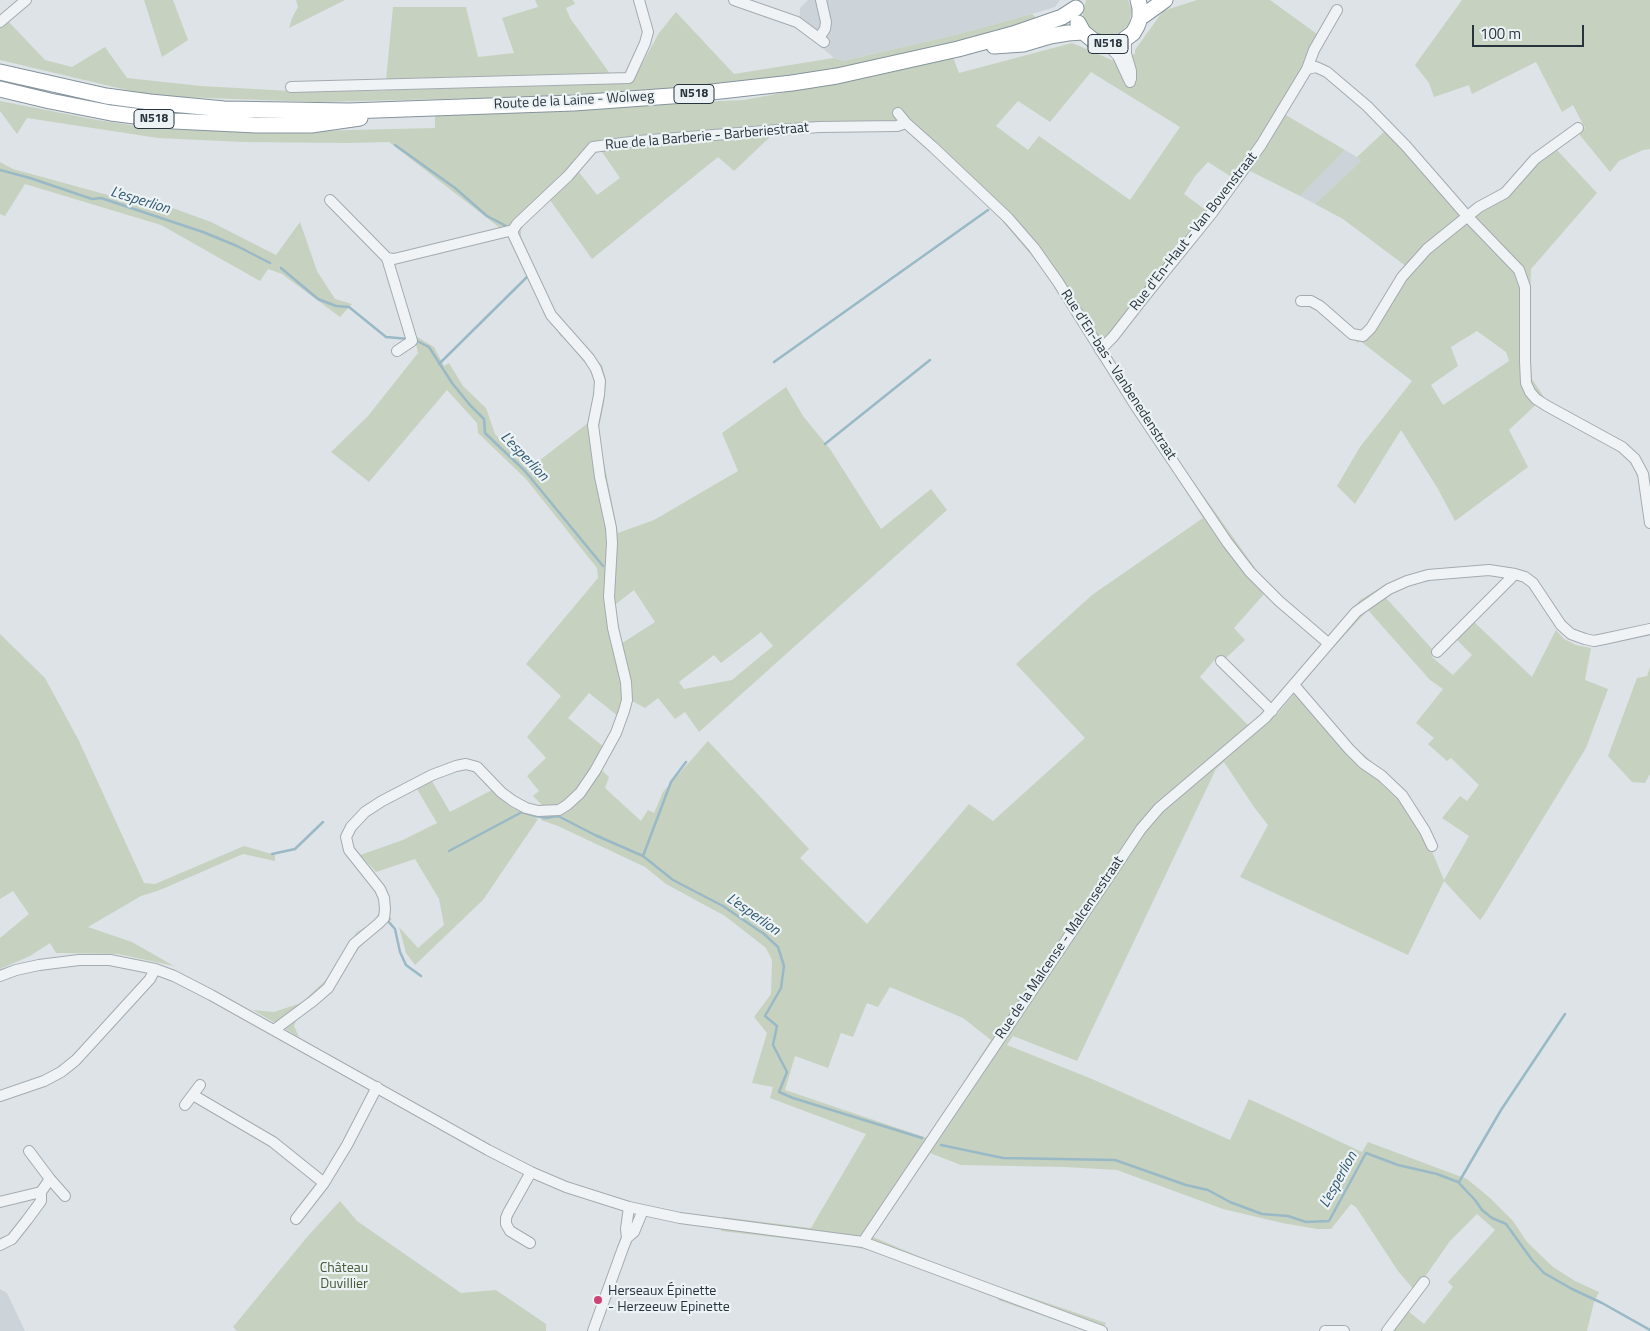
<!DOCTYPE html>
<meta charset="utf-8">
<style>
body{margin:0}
#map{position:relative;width:1650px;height:1331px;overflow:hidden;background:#dee3e7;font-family:"Titillium Web",sans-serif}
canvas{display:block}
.scale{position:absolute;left:1472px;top:25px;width:112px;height:22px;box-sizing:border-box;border:2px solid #27343d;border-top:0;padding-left:6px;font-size:15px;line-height:18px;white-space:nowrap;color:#27343d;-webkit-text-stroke:4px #edf2f5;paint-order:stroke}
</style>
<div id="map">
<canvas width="1650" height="1331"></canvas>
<div class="scale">100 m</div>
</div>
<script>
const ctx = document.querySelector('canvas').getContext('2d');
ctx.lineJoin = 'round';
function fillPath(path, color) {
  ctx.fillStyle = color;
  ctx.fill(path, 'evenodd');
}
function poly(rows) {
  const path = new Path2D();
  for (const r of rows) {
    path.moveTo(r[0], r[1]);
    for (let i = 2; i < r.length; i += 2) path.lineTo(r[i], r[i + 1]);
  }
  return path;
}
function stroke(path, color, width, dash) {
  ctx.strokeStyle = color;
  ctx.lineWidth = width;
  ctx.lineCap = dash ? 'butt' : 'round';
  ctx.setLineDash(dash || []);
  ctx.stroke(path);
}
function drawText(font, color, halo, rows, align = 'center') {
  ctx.font = font + ' "Titillium Web",sans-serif';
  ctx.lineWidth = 4.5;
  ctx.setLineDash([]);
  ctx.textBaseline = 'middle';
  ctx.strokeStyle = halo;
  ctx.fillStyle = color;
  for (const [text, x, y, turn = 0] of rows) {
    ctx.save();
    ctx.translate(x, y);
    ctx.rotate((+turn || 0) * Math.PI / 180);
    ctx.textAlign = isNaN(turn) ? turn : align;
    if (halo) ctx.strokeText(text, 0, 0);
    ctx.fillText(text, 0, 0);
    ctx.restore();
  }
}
fillPath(poly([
 [808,0,1060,0,1055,7,1032,14,955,35,843,61,834,58,799,28,800,8],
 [1345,150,1362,160,1315,204,1300,196],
 [0,1289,7,1293,25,1331,0,1331]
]), '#ccd3d9');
fillPath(poly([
 [144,0,173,0,188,40,162,57],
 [296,0,345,0,289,28,292,18,298,7],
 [535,0,573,0,575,4,566,8,570,18,616,82,633,80,659,33,676,12,734,74,834,58,843,61,955,35,1032,14,1039,20,953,42,839,68,744,82,572,96,318,102,152,96,0,60,0,27,7,20,45,60,72,67,105,47,127,78,201,86,290,91,385,91,393,7,466,7,478,57,514,53,502,18,538,7],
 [1086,0,1128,0,1132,10,1129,23,1125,28,1114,36,1108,37,1095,33,1086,24,1083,17,1083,11],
 [1197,0,1270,0,1324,39,1279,111,1345,150,1300,196,1250,171,1241,183,1208,162,1195,176,1184,194,1215,217,1112,345,1105,351,1123,395,1043,269,987,203,906,130,820,132,772,135,734,171,718,157,592,259,550,200,525,223,521,230,521,237,553,309,568,330,561,337,537,296,508,237,509,226,500,228,389,142,347,143,243,142,158,138,27,118,17,134,0,111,0,101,97,120,157,129,309,131,435,128,435,114,744,100,888,73,953,57,959,73,1072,43,1112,60,1135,54,1135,50,1163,11],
 [1091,72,1180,127,1130,200,1039,136,1028,150,996,126,1018,101,1050,122],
 [590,145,600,149,620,178,597,195,574,166],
 [1462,0,1650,0,1650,149,1643,150,1619,161,1610,172,1579,134,1585,128,1573,105,1562,112,1536,62,1472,94,1469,85,1434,97,1429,83,1415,65],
 [1386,130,1466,220,1508,195,1521,183,1542,157,1556,149,1597,193,1531,269,1529,337,1532,379,1544,397,1509,430,1528,467,1455,521,1438,489,1401,430,1355,504,1337,486,1360,447,1412,381,1360,341,1358,343,1326,315,1356,331,1362,331,1407,267,1343,219,1315,204,1361,161,1357,157],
 [1477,331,1506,352,1509,361,1443,405,1431,385,1458,366,1451,347],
 [0,162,13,169,137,203,142,197,211,222,276,255,300,222,317,271,335,299,352,304,340,317,282,274,268,269,260,281,161,225,25,184,5,216,0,214],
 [414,335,434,347,444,366,449,363,463,386,486,408,495,434,512,452,531,467,588,423,597,387,593,372,580,357,586,350,602,365,606,381,604,404,598,432,618,533,654,520,738,471,722,433,786,387,803,416,830,449,881,529,931,489,947,510,699,732,685,712,675,719,658,698,645,708,634,702,622,700,621,709,619,717,589,693,568,718,604,747,595,764,609,777,605,788,641,821,648,810,654,813,663,792,708,741,809,849,800,858,867,924,969,804,993,821,1085,738,1016,664,1092,595,1203,518,1147,431,1153,425,1258,572,1294,609,1328,637,1360,600,1378,589,1433,650,1432,657,1453,675,1472,655,1456,639,1473,621,1532,677,1556,630,1564,639,1576,645,1591,648,1585,680,1608,689,1586,748,1484,915,1480,920,1444,881,1408,955,1240,877,1268,825,1254,807,1224,762,1216,769,1077,1061,1013,1036,1007,1045,1092,1079,1230,1140,1249,1099,1362,1152,1368,1142,1467,1179,1490,1198,1513,1221,1527,1242,1553,1267,1575,1281,1599,1292,1594,1302,1587,1331,1392,1331,1408,1311,1424,1324,1453,1287,1448,1282,1495,1230,1477,1214,1450,1241,1415,1291,1398,1271,1356,1207,1351,1204,1331,1229,1317,1229,1282,1223,1223,1209,1117,1170,1065,1167,961,1165,930,1153,873,1237,930,1261,925,1270,868,1250,850,1246,721,1231,723,1217,811,1228,866,1134,770,1098,773,1087,752,1083,767,1033,754,1017,771,994,772,960,766,948,725,916,666,884,645,867,558,826,541,820,544,815,551,814,533,796,539,791,527,776,546,758,527,737,561,696,526,664,598,578,597,568,526,479,478,433,477,423,447,390,369,482,331,452,368,416,418,353],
 [634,590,655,622,616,647,607,611],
 [1264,594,1330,651,1368,610,1430,680,1443,689,1416,723,1434,738,1428,744,1447,761,1451,758,1479,785,1467,801,1460,796,1442,818,1469,836,1444,880,1426,837,1402,797,1379,768,1347,740,1301,686,1278,713,1256,733,1200,677,1217,657,1222,656,1225,659,1245,640,1234,628],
 [761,632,773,646,732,680,684,689,679,682,714,655,721,663],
 [890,987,963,1018,991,1040,927,1138,785,1090,795,1056,828,1068,841,1033,853,1037,867,1003,878,1007],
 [0,634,45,678,79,741,144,883,155,884,244,846,275,855,275,861,243,854,160,890,141,896,88,927,132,942,174,966,118,954,56,953,50,943,30,956,0,969,0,938,29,914,13,891,0,899],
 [1650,667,1650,774,1645,783,1632,782,1608,756,1637,678,1647,676],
 [432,781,450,812,492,790,513,808,538,819,483,900,415,965,406,953,399,927,418,948,444,925,439,899,415,859,376,872,360,855,403,840,437,823,417,789],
 [382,907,392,919,375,932,359,948,341,975,298,1016,294,1026,299,1037,253,1010,274,1012,301,1003,327,979,344,950,357,932,374,922],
 [340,1201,357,1221,461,1293,496,1290,546,1324,546,1331,237,1331,233,1327,307,1237],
 [1006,1289,1106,1323,1101,1331,1088,1331,998,1300]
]), '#c7d1bf');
stroke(poly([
 [395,145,455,188,487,216,506,226],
 [0,170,30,178,92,199,101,198,203,232,237,246,270,263],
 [281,268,318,299,336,306,349,307,386,337,409,339],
 [415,340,429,347,452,383,470,405,484,419,485,433,525,471,603,566],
 [774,362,988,210],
 [439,364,527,277],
 [825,444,930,360],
 [686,762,671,782,643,856,673,880,723,906,764,934,778,947,784,966,781,988,765,1016,777,1026,773,1045,787,1072,779,1092,793,1098,922,1138],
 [449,851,522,812,535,816,546,818,558,816,595,835,643,856],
 [272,854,295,849,323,822],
 [388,921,395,929,400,952,406,965,421,976],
 [941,1145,1003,1158,1115,1160,1186,1185,1208,1190,1230,1202,1262,1214,1288,1216,1306,1222,1329,1221,1366,1153,1398,1165,1437,1174,1458,1182,1475,1200,1482,1210,1492,1218,1506,1224,1532,1260,1544,1273,1572,1289,1602,1303,1650,1330],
 [1459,1182,1501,1110,1565,1014]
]), '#99b9c7', 2.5);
const minor = poly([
 [734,0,797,22,824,42],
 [0,22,26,0],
 [819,38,825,29,826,22,821,0],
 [1126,39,1126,54,1131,71,1131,79],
 [1107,44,1118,56,1130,82],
 [1307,69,1314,50,1337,10],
 [291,87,629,78,645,43,648,32,639,0],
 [898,113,906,123,933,147,1008,218,1034,248,1058,282,1137,408,1227,542,1250,572,1279,601,1328,643],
 [330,200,387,258,394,259,513,230],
 [387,258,412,341,397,351],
 [1301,301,1311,301,1320,306,1352,334,1363,336,1371,328,1402,277,1427,249,1479,207,1505,193,1535,159,1578,128],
 [1100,350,1113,337,1141,301,1212,213,1261,145,1307,69,1316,67,1327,72,1367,106,1406,146,1467,216,1519,270,1525,287,1525,361,1526,383,1530,392,1536,399,1547,406,1622,447,1635,459,1643,474,1650,523],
 [1437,652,1515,574],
 [1221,661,1272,711],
 [1294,685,1349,749,1363,763,1382,776,1402,795,1425,831,1432,846],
 [0,976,16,970,39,965,79,960,110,960,155,969,174,976,211,995,488,1150,531,1172,566,1187,629,1207,680,1218,863,1242,1102,1331],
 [274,1030,313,1001,328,988,354,944,378,924,384,918,385,909,384,898,380,889,349,850,346,837,351,827,365,812,382,801,432,775,456,766,466,764,477,767,501,792,513,801,526,808,538,811,559,810,567,805,580,793,595,771,616,733,624,711,627,700,626,682,613,628,609,597,612,543,611,528,600,477,593,425,599,395,600,381,596,369,589,358,551,315,513,234,513,230,517,224,568,176,593,147,638,141,739,133,819,127,897,126,906,123],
 [193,1095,273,1142,324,1183],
 [0,1096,44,1081,61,1072,76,1060,150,979,155,969],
 [185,1105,200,1085],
 [29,1151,50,1179,65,1196],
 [0,1202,41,1192],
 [296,1219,324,1183,347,1145,377,1087],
 [627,1238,626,1229,629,1207],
 [863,1242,1141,829,1159,808,1265,718,1356,612,1389,589,1407,581,1428,575,1489,570,1515,574,1525,577,1533,583,1561,625,1571,634,1585,639,1594,641,1604,639,1650,629],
 [530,1243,510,1231,506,1224,506,1218,508,1213,531,1172],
 [0,1245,12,1239,27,1220,41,1201,41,1192,50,1179],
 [593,1331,623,1248,627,1238,634,1232,643,1210],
 [1325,1331,1344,1331],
 [1387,1331,1424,1282]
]);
const highway = poly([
 [1140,18,1165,0],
 [1078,23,1083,32,1094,41,1107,44,1121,42,1133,33,1137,26,1140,18,1140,8,1138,0],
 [994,46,1023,44,1050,36,1068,33,1083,32],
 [0,72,106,96,150,102,224,109,349,111,574,103,685,95,792,83,837,76,958,49,1013,34,1062,17,1076,8],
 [0,89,50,101,111,113,174,121,256,125,311,125,360,118]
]);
stroke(minor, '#a3abb1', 12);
stroke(highway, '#85949d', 17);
stroke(minor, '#f0f3f5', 10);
stroke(highway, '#fff', 15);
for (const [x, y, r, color] of [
 [598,1300,5,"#cc4374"]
]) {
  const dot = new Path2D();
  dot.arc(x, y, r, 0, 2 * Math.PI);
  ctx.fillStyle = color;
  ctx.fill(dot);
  stroke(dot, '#edf2f5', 2);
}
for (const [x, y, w] of [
 [1108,44,40],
 [694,94,40],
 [154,119,40]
]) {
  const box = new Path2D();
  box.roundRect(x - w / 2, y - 9.5, w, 19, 4);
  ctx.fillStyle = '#edf2f5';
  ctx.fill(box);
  stroke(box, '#27343d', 1);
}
drawText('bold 12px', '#27343d', null, [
 ["N518",1108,44],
 ["N518",694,94],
 ["N518",154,119]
]);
drawText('14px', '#27343d', '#edf2f5', [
 ["Route de la Laine - Wolweg",574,101,-3],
 ["Rue de la Barberie - Barberiestraat",707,137,-5],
 ["Rue d'En-Haut - Van Bovenstraat",1194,232,-52],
 ["Rue d'En-bas - Vanbenedenstraat",1118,375,57],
 ["Rue de la Malcense - Malcensestraat",1060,948,-56]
]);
drawText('14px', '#435935', '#edf2f5', [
 ["Château",344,1269],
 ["Duvillier",344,1285]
]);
drawText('14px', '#27343d', '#edf2f5', [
 ["Herseaux Épinette",608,1292],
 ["- Herzeeuw Epinette",608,1308]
], 'left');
drawText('italic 15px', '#325b71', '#edf2f5', [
 ["L'esperlion",140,201,17],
 ["L'esperlion",524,457,46],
 ["L'esperlion",753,915,35],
 ["L'esperlion",1339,1180,-61]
]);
</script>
